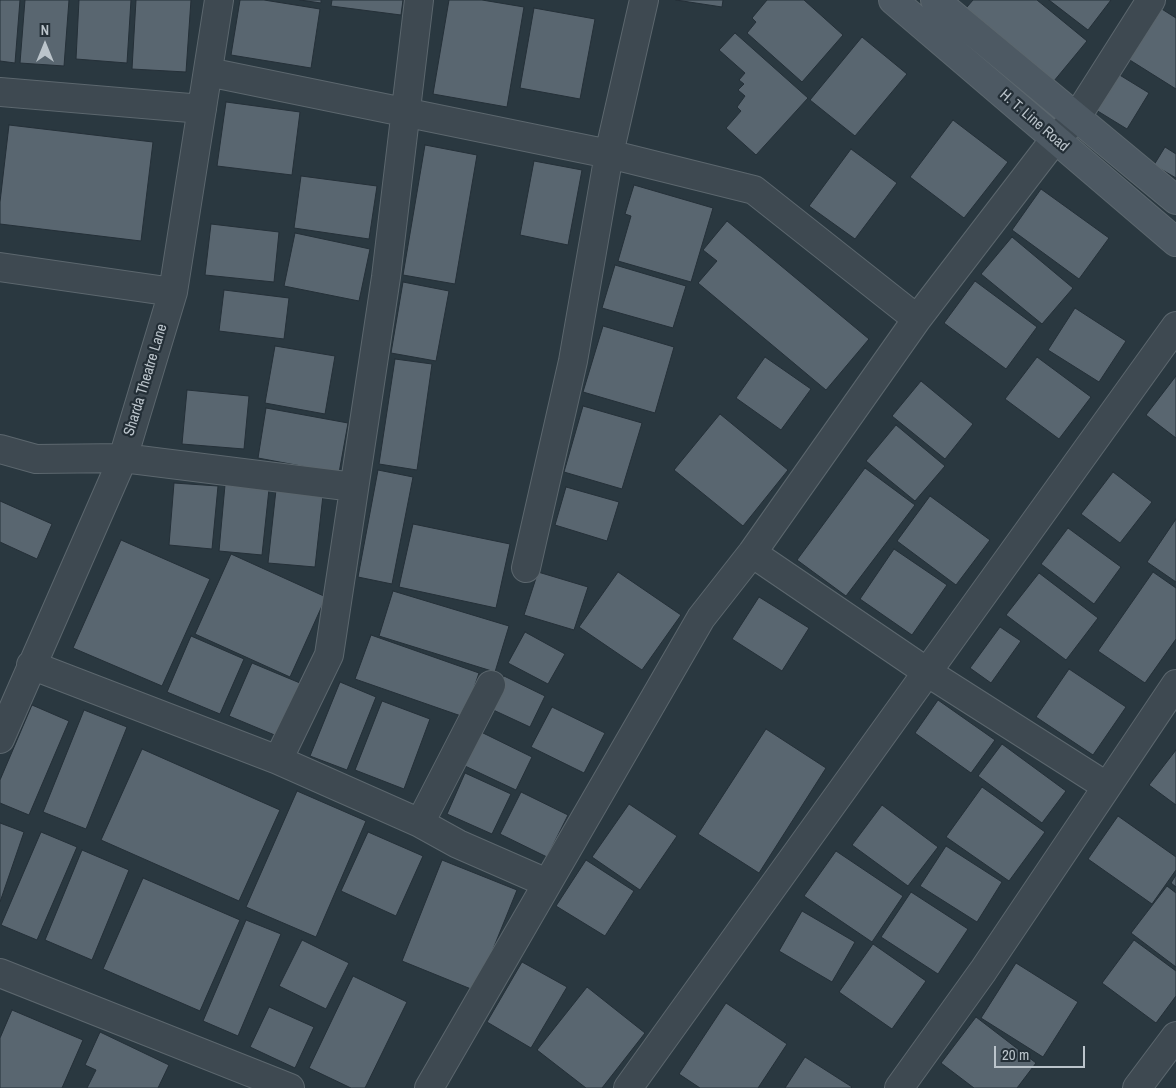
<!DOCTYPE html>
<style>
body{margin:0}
#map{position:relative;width:1176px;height:1088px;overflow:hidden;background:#2a3840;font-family:"Archivo Narrow",sans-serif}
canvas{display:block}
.north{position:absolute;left:20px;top:20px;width:50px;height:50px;-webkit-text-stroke:4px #232e36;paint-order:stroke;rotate:0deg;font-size:14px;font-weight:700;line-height:20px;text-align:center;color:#bbc4cb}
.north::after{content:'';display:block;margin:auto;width:18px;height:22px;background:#bbc4cb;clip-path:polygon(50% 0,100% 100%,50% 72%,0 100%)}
.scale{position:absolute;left:994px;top:1046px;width:91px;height:22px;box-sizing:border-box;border:2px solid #bbc4cb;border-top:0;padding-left:6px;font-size:15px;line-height:18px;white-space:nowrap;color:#bbc4cb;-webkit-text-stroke:4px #232e36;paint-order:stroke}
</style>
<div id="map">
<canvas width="1176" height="1088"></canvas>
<div class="north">N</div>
<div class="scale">20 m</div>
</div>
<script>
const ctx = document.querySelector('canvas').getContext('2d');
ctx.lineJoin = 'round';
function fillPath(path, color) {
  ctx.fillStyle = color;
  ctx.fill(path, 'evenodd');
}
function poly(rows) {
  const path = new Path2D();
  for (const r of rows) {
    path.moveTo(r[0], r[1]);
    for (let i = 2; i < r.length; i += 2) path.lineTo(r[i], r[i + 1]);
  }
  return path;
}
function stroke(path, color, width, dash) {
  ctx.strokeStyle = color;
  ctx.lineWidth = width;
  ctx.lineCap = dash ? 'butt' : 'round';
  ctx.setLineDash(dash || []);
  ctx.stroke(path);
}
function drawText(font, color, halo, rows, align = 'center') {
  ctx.font = font + ' "Archivo Narrow",sans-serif';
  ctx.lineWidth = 4.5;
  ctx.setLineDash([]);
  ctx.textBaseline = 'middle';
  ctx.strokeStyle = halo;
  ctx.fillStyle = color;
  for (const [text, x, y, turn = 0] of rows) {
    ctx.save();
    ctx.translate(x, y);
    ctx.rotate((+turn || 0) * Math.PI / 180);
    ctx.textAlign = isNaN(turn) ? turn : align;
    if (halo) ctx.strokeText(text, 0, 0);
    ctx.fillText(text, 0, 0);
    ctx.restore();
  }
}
const building = poly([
 [0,0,20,0,15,63,0,61,0,0],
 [25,0,69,0,64,66,20,63,25,0],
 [79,0,131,0,127,63,76,59,79,0],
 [136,0,191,0,186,72,132,69,136,0],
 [240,0,264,0,320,9,311,68,231,55,240,0],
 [300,0,321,0,321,3,300,0],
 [332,0,403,0,401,15,331,6,332,0],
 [449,0,482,0,524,7,507,107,433,94,449,0],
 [676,0,723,0,722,7,676,0],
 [767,0,804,0,843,35,802,82,747,33,756,22,752,18,767,0],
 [973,0,1037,0,1087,41,1049,87,961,14,973,0],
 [1049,0,1111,0,1088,30,1049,0],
 [1157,6,1176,18,1176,89,1125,57,1157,6],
 [534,8,595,19,580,99,520,88,534,8],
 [735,33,808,98,756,155,726,128,741,111,737,107,745,96,738,90,744,84,739,80,745,73,719,50,735,33],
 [862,37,907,74,855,136,810,100,862,37],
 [1118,74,1149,93,1127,129,1096,110,1118,74],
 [226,102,300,112,292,175,217,166,226,102],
 [953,120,1008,162,964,218,910,177,953,120],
 [9,125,153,142,141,241,0,224,0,202,9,125],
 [425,145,477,155,455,284,403,275,425,145],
 [1165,147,1176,154,1176,178,1154,165,1165,147],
 [851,149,897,183,855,239,809,206,851,149],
 [534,161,582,170,568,245,520,235,534,161],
 [301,176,377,186,369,239,294,228,301,176],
 [634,185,713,208,691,282,618,261,631,216,625,214,634,185],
 [1041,189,1109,238,1079,279,1012,230,1041,189],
 [727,221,869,339,826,390,698,283,717,261,703,250,727,221],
 [211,224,279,232,274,282,205,275,211,224],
 [295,233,370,249,359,301,284,286,295,233],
 [1012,237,1073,288,1042,324,981,274,1012,237],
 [615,265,686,286,673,328,602,308,615,265],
 [975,281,1037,327,1006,369,944,323,975,281],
 [403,282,449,291,436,361,391,353,403,282],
 [224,290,289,298,284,339,219,331,224,290],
 [1075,308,1126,341,1099,382,1048,350,1075,308],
 [603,326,674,347,655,413,583,392,603,326],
 [275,346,335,356,325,414,265,403,275,346],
 [765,357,811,389,781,430,736,398,765,357],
 [1037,357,1091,397,1059,439,1005,399,1037,357],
 [395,359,432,364,417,470,379,464,395,359],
 [1176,376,1176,438,1146,415,1176,376],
 [921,381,973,424,945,459,892,416,921,381],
 [187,390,249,396,244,449,182,444,187,390],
 [583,406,642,423,622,489,564,472,583,406],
 [266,408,348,423,339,473,258,458,266,408],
 [720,414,788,470,743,526,674,470,720,414],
 [896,425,945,466,915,501,866,461,896,425],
 [865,468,915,505,846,596,797,560,865,468],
 [378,470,413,477,392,584,358,577,378,470],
 [1113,472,1152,502,1120,543,1081,514,1113,472],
 [174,483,218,486,212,549,169,545,174,483],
 [225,485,269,489,262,555,219,551,225,485],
 [566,487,619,502,607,541,555,525,566,487],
 [276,490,323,495,315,567,268,563,276,490],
 [930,496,990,540,956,585,897,541,930,496],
 [0,501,52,524,37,559,0,542,0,501],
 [1176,519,1176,582,1147,562,1176,519],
 [413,524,510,544,496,608,399,587,413,524],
 [1068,528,1121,567,1094,604,1041,564,1068,528],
 [121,540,210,579,162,686,73,648,121,540],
 [894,549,947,585,912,635,860,599,894,549],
 [231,554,326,597,290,677,195,634,231,554],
 [538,572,588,587,574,630,524,615,538,572],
 [618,572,681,615,642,670,579,627,618,572],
 [1153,572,1176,588,1176,639,1145,683,1098,651,1153,572],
 [1039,573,1098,618,1066,660,1006,615,1039,573],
 [393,591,509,626,495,672,379,636,393,591],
 [759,597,809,628,782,671,732,639,759,597],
 [1000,627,1021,641,991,683,970,668,1000,627],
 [525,632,565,654,548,684,508,663,525,632],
 [371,635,479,673,464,717,355,679,371,635],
 [191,636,244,659,220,714,167,692,191,636],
 [252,663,300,683,277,736,229,716,252,663],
 [1069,669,1126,707,1093,755,1036,717,1069,669],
 [504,676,545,696,530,727,489,708,504,676],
 [340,682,376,697,347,770,310,756,340,682],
 [938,700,995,740,971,773,915,733,938,700],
 [382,701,430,719,404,789,355,770,382,701],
 [32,705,69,721,29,815,0,803,0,780,32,705],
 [552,707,605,733,584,773,531,747,552,707],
 [84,710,127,727,86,829,43,812,84,710],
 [766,729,826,768,759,873,698,834,766,729],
 [481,732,532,757,516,790,465,766,481,732],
 [1002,744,1066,791,1042,823,978,776,1002,744],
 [142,749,280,810,239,901,101,840,142,749],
 [1176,750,1176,805,1149,785,1176,750],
 [465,773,511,794,492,834,447,814,465,773],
 [982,787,1045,832,1009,881,946,837,982,787],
 [297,791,366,821,316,937,246,907,297,791],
 [521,792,568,815,547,857,500,834,521,792],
 [629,804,677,836,640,890,592,857,629,804],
 [882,805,938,847,908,886,852,845,882,805],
 [1118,816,1176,857,1176,870,1152,904,1088,859,1118,816],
 [0,823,24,832,0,902,0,823],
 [41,832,77,847,37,940,1,925,41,832],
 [368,832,423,856,396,916,341,891,368,832],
 [946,846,1002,882,977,922,920,886,946,846],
 [82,850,129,870,92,960,45,940,82,850],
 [836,851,903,896,872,942,804,896,836,851],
 [442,860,517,890,476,991,402,961,442,860],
 [586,860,634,891,605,936,556,906,586,860],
 [1176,875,1176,887,1171,883,1176,875],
 [143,878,240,920,200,1011,103,969,143,878],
 [1167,886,1176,893,1176,967,1131,933,1167,886],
 [911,892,968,929,938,974,881,937,911,892],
 [802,911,855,942,832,982,779,951,802,911],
 [246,920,281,934,238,1036,203,1021,246,920],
 [302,940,349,963,326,1009,279,986,302,940],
 [1134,940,1176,971,1176,996,1156,1023,1102,983,1134,940],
 [873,944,926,981,892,1029,839,992,873,944],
 [522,962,567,987,531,1048,487,1022,522,962],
 [1016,963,1078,1002,1043,1057,981,1018,1016,963],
 [353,976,407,1002,365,1088,351,1088,309,1068,353,976],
 [587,987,645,1033,602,1088,586,1088,537,1050,587,987],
 [726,1003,787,1044,758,1088,700,1088,679,1074,726,1003],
 [269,1007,314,1027,295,1068,250,1047,269,1007],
 [12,1010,83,1040,62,1088,0,1088,0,1038,12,1010],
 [976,1017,1036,1063,1017,1088,974,1088,941,1063,976,1017],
 [100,1032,169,1065,158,1088,87,1088,96,1070,85,1065,100,1032],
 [805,1057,852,1087,851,1088,785,1088,805,1057]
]);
fillPath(building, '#596670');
stroke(building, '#253038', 1);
const street = poly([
 [208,72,609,154,754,190,917,319],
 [0,92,202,109],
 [0,267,173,292],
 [0,449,36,459,123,458,354,487],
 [752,553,927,672,1106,786],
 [526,568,573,361,609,154,644,0],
 [31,665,278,760,420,823,458,844,547,883],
 [0,739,123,458,173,292,219,0],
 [278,760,329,655,386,277,419,0],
 [420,823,491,685],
 [0,973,290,1088],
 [429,1088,701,618,752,553,917,319,1055,139,1076,118,1151,0],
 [628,1088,1176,326],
 [899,1088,983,971,1176,684],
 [1137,1088,1176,1036]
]);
const secondary = poly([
 [893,0,1176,242],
 [935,0,1176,200]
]);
stroke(street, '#5c676e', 30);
stroke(secondary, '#5c676e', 30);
stroke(street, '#3e4951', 28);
stroke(secondary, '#4d5963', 28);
drawText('15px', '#bbc4cb', '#232e36', [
 ["H. T. Line Road",1034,121,41],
 ["Sharda Theatre Lane",146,380,-73]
]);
</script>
